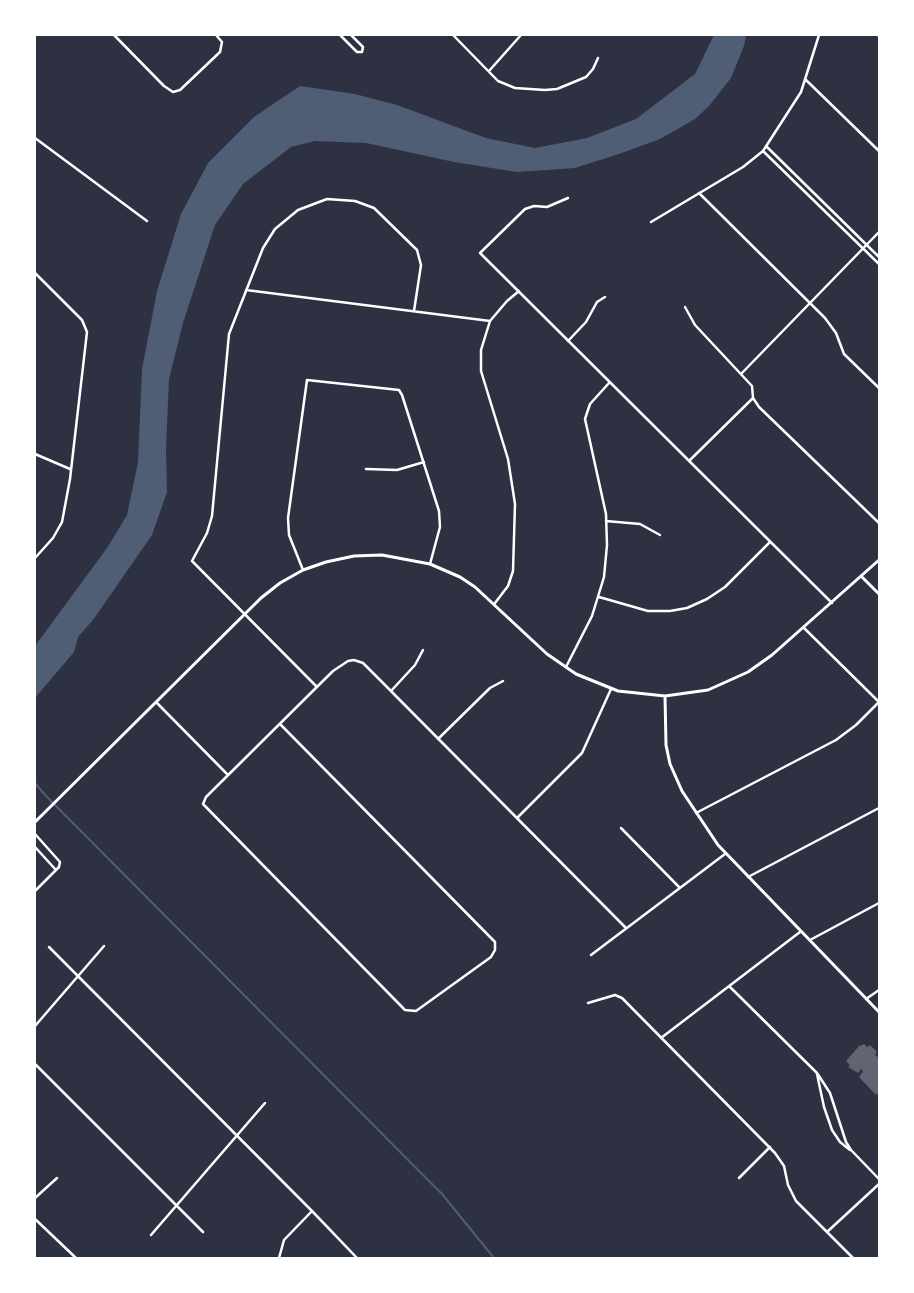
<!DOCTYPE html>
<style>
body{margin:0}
#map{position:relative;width:914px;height:1293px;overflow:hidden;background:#2d3142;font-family:"Nunito Sans",sans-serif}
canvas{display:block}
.frame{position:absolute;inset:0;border:36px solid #fff;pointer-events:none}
</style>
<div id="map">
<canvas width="914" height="1293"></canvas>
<div class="frame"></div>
</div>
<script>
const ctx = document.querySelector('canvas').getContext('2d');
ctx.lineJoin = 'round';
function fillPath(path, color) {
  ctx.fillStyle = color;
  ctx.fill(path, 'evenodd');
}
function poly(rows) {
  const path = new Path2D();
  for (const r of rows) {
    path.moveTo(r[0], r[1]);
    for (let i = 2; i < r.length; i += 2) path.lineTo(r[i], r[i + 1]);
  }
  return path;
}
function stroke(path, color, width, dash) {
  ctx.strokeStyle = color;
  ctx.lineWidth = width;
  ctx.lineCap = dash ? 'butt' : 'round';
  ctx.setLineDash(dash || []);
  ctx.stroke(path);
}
fillPath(poly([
 [714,35,746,35,744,46,731,78,709,106,695,119,660,139,619,154,575,168,517,172,454,162,366,143,315,141,291,147,243,184,215,225,183,323,169,379,166,448,167,492,152,535,93,620,78,637,74,652,35,698,35,646,107,548,127,515,138,462,142,369,157,291,181,214,208,163,254,117,300,86,355,94,397,105,486,138,535,148,587,138,636,119,695,74]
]), '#4f5d75');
stroke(poly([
 [35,783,45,795,442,1194,494,1258]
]), '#4f5d75', 2);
fillPath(poly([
 [864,1044,867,1047,870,1045,877,1052,875,1055,879,1058,879,1092,876,1095,859,1077,863,1071,861,1069,858,1073,848,1067,850,1065,846,1061,860,1045,861,1046]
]), '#626471');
stroke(poly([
 [114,35,164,86,173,92,180,90,220,52,222,42,216,35],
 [340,35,357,52,362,52,363,47,351,35],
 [453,35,498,81,515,88,545,90,557,89,586,77,593,69,598,58],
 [878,35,879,36],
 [489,71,521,35],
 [806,80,879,151],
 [35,138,147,221],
 [767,147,879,257],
 [763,151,879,264],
 [699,193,825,318,836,333,844,354,879,388],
 [568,198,547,207,534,206,525,209,480,253,832,603],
 [651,222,743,167,763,151,801,92,819,35],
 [35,273,82,320,87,332,70,479,62,522,53,538,35,558],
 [246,290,490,321],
 [685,307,695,325,752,386,753,398,759,407,879,523],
 [568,341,586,322,597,302,605,297],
 [741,374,879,232],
 [35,454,70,469],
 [689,461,753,398],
 [366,469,397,470,424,462],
 [606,521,640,524,660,535],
 [303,570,289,535,288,518,307,380,399,390,402,395,439,511,440,527,430,564],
 [599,597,648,611,670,611,687,608,707,599,725,587,770,542],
 [495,603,508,586,513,571,515,504,508,459,481,371,481,350,490,321,507,301,519,291],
 [566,667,592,616,604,577,607,545,606,514,585,419,590,404,609,383],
 [317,687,192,561,207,533,212,516,229,334,263,248,275,229,298,210,327,199,355,201,374,208,417,250,421,265,414,311],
 [391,691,415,665,423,650],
 [156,702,228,775],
 [280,724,495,942,495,950,491,957,416,1011,405,1010,203,804,206,797,333,671,348,661,354,660,363,663,381,681,626,928],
 [438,739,490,688,503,681],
 [696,813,836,740,856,725,879,702,804,628],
 [517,818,582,753,611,689],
 [621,828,679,887],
 [35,834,60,862,59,867,35,891],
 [35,847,56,870],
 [748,877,879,808],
 [810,940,879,903],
 [49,947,312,1211,357,1258],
 [591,955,725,854],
 [729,986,817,1073,830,1093,846,1142,851,1150,879,1179],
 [866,999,879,990],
 [588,1003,615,995,622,998,775,1153,784,1166,788,1185,796,1201,853,1258],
 [35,1026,104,946],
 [661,1038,800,932],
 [35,1064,203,1232],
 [817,1074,824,1107,832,1130,840,1142,850,1150],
 [739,1178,770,1147],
 [35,1198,57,1178],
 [35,1219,76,1258],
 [827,1232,879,1184],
 [151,1235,265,1103],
 [279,1258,284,1240,312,1211]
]), '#fff', 2.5);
stroke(poly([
 [861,576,879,594],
 [665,696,666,745,670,764,682,791,718,845,879,1012],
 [35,822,261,598,280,583,303,570,326,562,354,556,382,555,430,564,460,577,475,587,547,654,576,674,618,691,665,696,708,690,748,672,772,655,879,560]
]), '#fff', 3);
</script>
